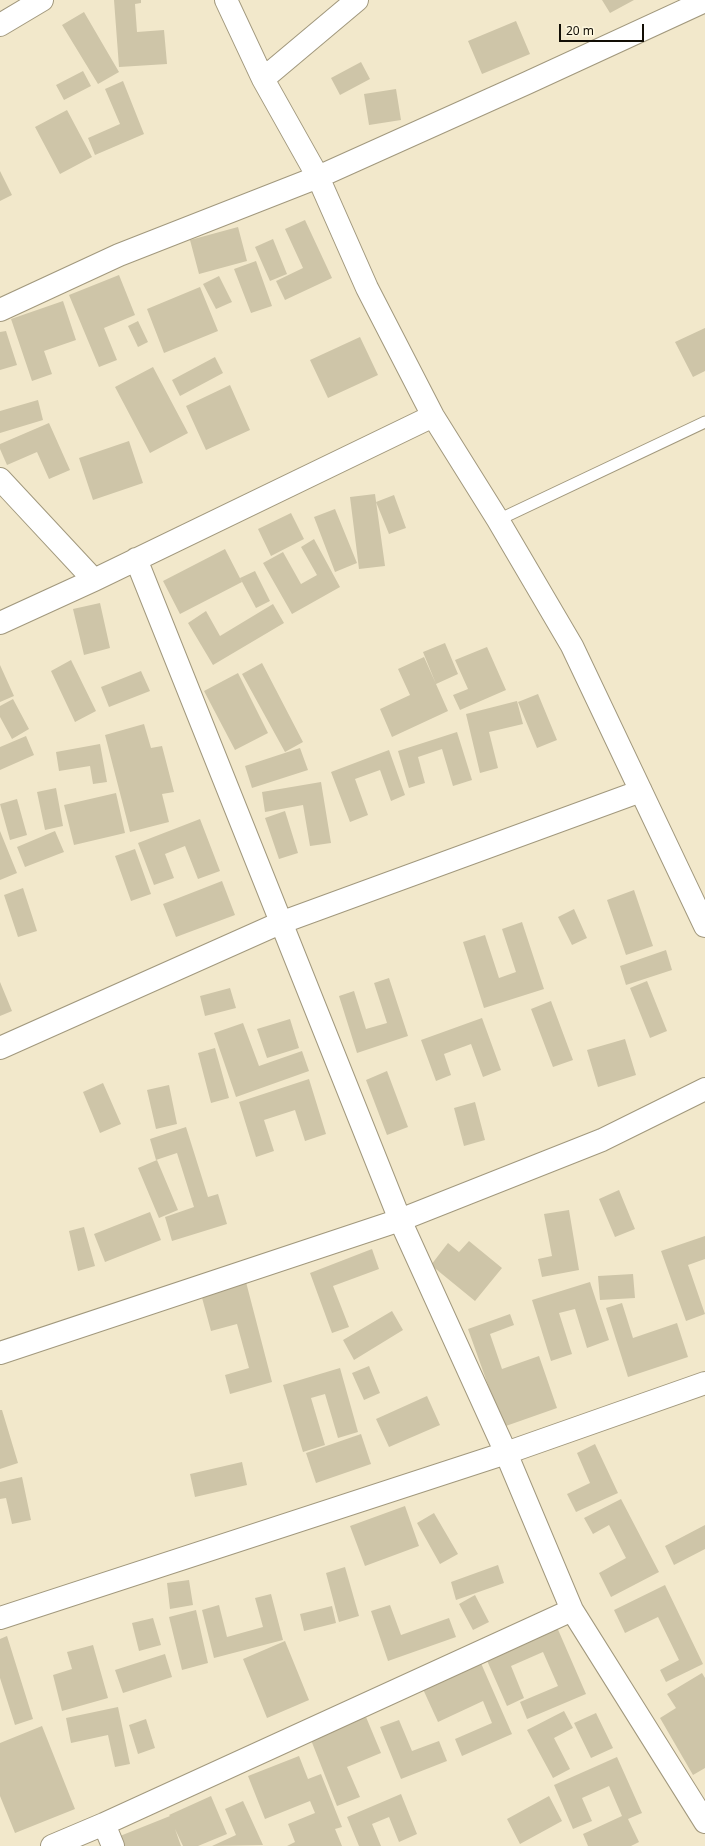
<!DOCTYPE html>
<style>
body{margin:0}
#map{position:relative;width:705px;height:1846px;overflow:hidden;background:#f2e8cb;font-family:"Noto Sans",sans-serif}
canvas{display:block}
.scale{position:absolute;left:559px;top:24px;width:85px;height:18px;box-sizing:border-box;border:2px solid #120e05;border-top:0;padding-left:5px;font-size:12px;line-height:14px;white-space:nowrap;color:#120e05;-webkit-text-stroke:3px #fdf6de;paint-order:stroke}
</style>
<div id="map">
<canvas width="705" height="1846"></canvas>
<div class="scale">20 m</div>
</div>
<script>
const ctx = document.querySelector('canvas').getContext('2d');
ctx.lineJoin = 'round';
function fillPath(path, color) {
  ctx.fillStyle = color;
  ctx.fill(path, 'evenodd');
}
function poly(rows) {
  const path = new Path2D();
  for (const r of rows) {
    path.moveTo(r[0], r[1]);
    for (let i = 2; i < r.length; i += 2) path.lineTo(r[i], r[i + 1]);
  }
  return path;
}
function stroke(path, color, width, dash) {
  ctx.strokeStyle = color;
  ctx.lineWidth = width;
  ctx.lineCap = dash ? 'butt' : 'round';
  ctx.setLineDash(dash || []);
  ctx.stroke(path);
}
fillPath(poly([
 [114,0,141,0,141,3,135,4,137,32,164,30,167,64,119,67],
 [602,0,634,0,610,13],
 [84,12,119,72,98,84,62,25],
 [516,21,530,54,482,74,468,41],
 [361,62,370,79,340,95,331,78],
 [83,71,91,86,64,100,56,85],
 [123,81,144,134,95,155,88,138,120,124,105,89],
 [396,89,401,120,369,125,364,94],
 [67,110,92,157,60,174,35,127],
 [0,171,12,195,0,201],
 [305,220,332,278,285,300,276,281,303,268,285,229],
 [238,227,247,261,199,274,190,240],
 [273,239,287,274,270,281,255,247],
 [256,261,272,306,251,313,234,269],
 [119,275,135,315,104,328,117,360,99,367,69,295],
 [219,276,232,302,216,309,203,284],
 [200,287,218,331,164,353,147,309],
 [63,301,76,340,44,351,52,374,32,381,11,319],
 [138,321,148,342,138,347,128,326],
 [705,328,705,371,693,377,675,342],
 [6,331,17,365,0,370,0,332],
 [360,337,378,375,328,398,310,360],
 [215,357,223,373,180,396,172,380],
 [153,367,188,433,150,453,115,387],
 [230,385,250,430,206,450,186,406],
 [38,400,43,420,0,433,0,411],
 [49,423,70,470,49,479,37,452,7,465,0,449,0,444],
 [129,441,143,483,93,500,79,458],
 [375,494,385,566,359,569,350,497],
 [394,495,406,528,389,534,376,502],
 [335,509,357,563,335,572,314,517],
 [291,513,304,539,271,556,258,529],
 [314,539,340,587,292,614,263,563,283,552,301,584,317,575,301,547],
 [225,549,242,582,180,614,163,581],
 [255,571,270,601,256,608,240,578],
 [100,603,110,648,84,655,73,609],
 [273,604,284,623,213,665,188,623,206,611,220,636],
 [445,643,458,674,436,684,423,652],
 [487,647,506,690,460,710,453,695,468,689,455,660],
 [424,657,448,711,392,737,380,709,410,695,398,669],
 [71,660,96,711,75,722,51,671],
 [262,663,303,742,285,752,242,674],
 [0,665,14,696,0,702],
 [141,671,150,691,109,707,101,687],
 [238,673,268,733,235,750,204,691],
 [538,694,557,740,537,748,518,702],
 [13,699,29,729,12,739,0,717,0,706],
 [517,701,523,724,489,732,498,768,480,773,466,714],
 [144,724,151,748,162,746,174,792,162,794,169,822,130,832,105,735],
 [457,732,472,780,453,786,442,749,418,757,425,783,409,788,398,751],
 [26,736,34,755,0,770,0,747],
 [100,744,107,782,93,784,90,766,59,771,56,752],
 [300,748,308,770,252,788,245,766],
 [389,750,405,795,391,801,380,770,355,779,368,815,350,822,331,772],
 [321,782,331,843,310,846,303,805,265,812,262,792],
 [56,788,63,826,45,830,37,792],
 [116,793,125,833,74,845,64,805],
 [17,799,27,835,10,840,0,804],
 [285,811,298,853,279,859,265,818],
 [200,819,220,871,198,879,185,846,165,854,174,878,154,885,138,843],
 [0,831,17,873,0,880],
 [55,831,64,852,25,867,17,847],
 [135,849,151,894,131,901,115,856],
 [222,881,235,915,176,937,163,904],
 [23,888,37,931,18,937,4,895],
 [634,890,653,946,626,955,607,900],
 [574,909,587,938,572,945,558,917],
 [522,922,544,989,484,1008,463,942,485,935,499,978,516,972,502,929],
 [666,950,672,970,626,985,620,966],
 [389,978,408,1036,357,1053,339,996,354,991,366,1029,387,1023,374,983],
 [647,981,667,1031,650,1038,630,988],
 [0,982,12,1011,0,1016],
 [230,988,236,1008,205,1016,200,996],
 [551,1001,573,1060,553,1067,531,1009],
 [482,1018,501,1070,483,1077,471,1044,444,1054,451,1075,436,1081,421,1040],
 [290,1019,299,1048,267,1058,257,1029],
 [243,1023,259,1066,302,1051,309,1071,236,1097,214,1033],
 [625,1039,636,1075,598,1087,587,1050],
 [215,1048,229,1098,211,1103,198,1053],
 [387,1071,408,1127,387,1135,366,1080],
 [309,1079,326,1134,305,1141,295,1110,264,1120,274,1151,256,1157,239,1102],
 [103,1083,121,1124,100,1133,83,1092],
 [169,1085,177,1124,156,1129,147,1090],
 [475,1102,485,1140,464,1146,454,1108],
 [186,1127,208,1197,218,1194,227,1224,172,1241,165,1217,194,1207,177,1153,156,1160,150,1139],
 [157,1160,178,1210,159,1218,138,1168],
 [619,1190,635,1229,615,1237,599,1199],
 [569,1210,579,1270,542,1277,538,1259,552,1256,544,1214],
 [150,1212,161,1240,105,1262,94,1234],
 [84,1227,95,1266,78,1271,69,1231],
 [705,1236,705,1259,688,1265,705,1314,686,1321,661,1251],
 [469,1241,502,1268,475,1301,431,1265,448,1243,459,1252],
 [372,1249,379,1269,333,1286,349,1327,332,1333,310,1273],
 [633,1274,635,1298,600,1300,598,1276],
 [246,1282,272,1382,230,1394,225,1375,249,1368,237,1324,211,1331,201,1294],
 [590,1282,609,1340,587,1348,575,1309,559,1313,572,1354,551,1361,532,1300],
 [622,1303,633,1338,677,1323,688,1357,628,1377,606,1308],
 [392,1311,403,1330,354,1360,343,1340],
 [510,1314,514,1325,490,1334,502,1369,539,1356,557,1408,503,1427,468,1329],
 [369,1366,380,1393,364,1400,352,1373],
 [340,1368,358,1432,338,1438,325,1394,311,1398,325,1445,303,1452,283,1385],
 [427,1396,440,1425,389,1447,376,1419],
 [0,1410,2,1410,18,1463,0,1469],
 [361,1434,371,1464,316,1483,306,1453],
 [595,1444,618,1493,576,1512,567,1494,590,1483,577,1453],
 [242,1462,247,1485,195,1497,190,1474],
 [22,1477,31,1520,12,1524,6,1498,0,1499,0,1482],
 [621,1499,659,1572,611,1597,599,1573,626,1558,609,1525,593,1534,584,1518],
 [405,1506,419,1546,365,1566,350,1526],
 [434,1513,458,1554,440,1564,417,1523],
 [705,1525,705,1549,674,1565,665,1546],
 [498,1565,504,1583,456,1600,451,1582],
 [345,1567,359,1616,339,1622,326,1573],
 [189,1580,193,1605,170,1609,167,1583],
 [665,1585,703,1664,666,1682,660,1670,679,1660,658,1617,625,1633,614,1610],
 [271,1594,283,1640,214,1658,202,1610,219,1605,227,1637,263,1627,255,1598],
 [475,1595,489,1622,473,1630,459,1604],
 [390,1605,401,1635,449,1618,456,1637,388,1661,371,1611],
 [332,1606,336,1623,304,1631,300,1614],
 [196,1610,208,1663,182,1670,169,1617],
 [153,1618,161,1645,139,1651,132,1623],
 [556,1625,586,1694,527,1719,520,1702,558,1686,543,1652,511,1666,524,1698,507,1706,485,1656],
 [7,1636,33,1719,15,1725,0,1678,0,1639],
 [285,1641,309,1700,267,1718,243,1659],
 [93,1645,108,1698,62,1711,53,1675,72,1669,67,1652],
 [165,1654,172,1677,123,1693,115,1670],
 [480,1661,512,1734,462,1756,455,1739,492,1723,483,1701,438,1722,422,1687],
 [702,1673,705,1678,705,1768,693,1775,660,1718,676,1708,667,1694],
 [118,1707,130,1764,115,1767,108,1735,71,1743,66,1718],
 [564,1711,573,1728,554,1738,570,1769,553,1778,527,1730],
 [596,1713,613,1748,591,1758,574,1723],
 [366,1717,381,1753,347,1767,360,1797,337,1806,311,1740],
 [146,1719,155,1748,138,1754,129,1725],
 [399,1720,412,1751,439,1741,447,1761,401,1779,380,1727],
 [42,1726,75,1809,15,1833,0,1796,0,1743],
 [299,1756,308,1779,321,1774,342,1827,335,1829,342,1846,287,1846,295,1842,288,1824,315,1813,310,1801,265,1819,248,1776],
 [617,1757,642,1813,628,1819,639,1842,631,1846,588,1846,583,1834,622,1816,609,1786,582,1798,592,1821,573,1829,554,1785],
 [401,1794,417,1834,399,1842,389,1817,372,1824,381,1846,359,1846,347,1817],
 [211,1796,227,1834,198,1846,183,1846,175,1829,181,1846,124,1846,120,1836,170,1816,169,1815],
 [549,1796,562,1821,520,1844,507,1819],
 [243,1801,263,1845,212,1846,236,1835,225,1809]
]), '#cec5a8');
const lane = poly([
 [498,520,705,422]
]);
const street = poly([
 [226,0,263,79,318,177,367,288,433,416,498,520,572,646,705,926],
 [0,25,42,0],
 [263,79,357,0],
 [0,310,119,255,318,177,527,83,705,1],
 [0,479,94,580],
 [136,559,400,1220,506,1453,572,1610,705,1822],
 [0,623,94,580,433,416],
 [0,1048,280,923,641,791],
 [0,1353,400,1220,602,1140,705,1089],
 [0,1618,506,1453,705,1383],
 [104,1824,113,1846],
 [52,1846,104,1824,572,1610]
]);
stroke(lane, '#a1987d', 13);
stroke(street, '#a1987d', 24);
stroke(lane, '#fff', 11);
stroke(street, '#fff', 22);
</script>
